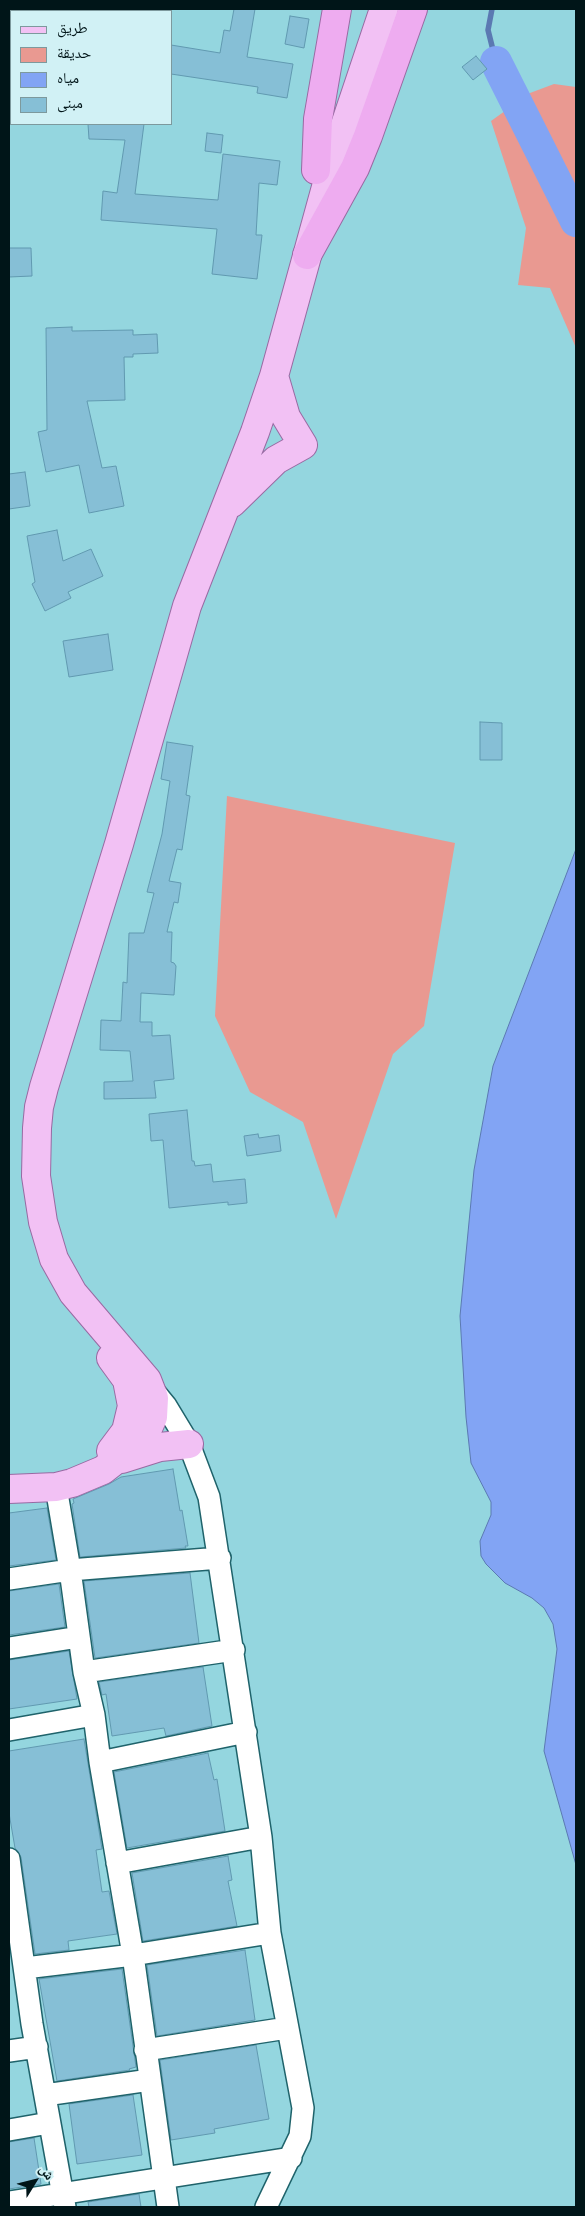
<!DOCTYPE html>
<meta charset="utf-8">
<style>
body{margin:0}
#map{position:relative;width:585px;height:2216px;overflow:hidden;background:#94d6df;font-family:"DM Sans","Noto Naskh Arabic",sans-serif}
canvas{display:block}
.frame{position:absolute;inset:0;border:10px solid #001518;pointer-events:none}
.legend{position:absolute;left:10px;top:10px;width:162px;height:115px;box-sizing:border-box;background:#d1f1f5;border:1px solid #7d999d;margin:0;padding:6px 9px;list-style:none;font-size:15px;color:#001518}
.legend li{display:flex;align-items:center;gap:10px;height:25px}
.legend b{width:25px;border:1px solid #7d999d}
.north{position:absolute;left:10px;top:2156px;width:50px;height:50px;-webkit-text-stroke:4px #d1f1f5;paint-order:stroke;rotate:54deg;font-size:14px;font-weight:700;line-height:20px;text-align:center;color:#001518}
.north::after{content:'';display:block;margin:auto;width:18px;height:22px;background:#001518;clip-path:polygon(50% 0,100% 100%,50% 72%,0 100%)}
</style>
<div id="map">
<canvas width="585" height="2216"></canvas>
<div class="frame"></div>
<ul class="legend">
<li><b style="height:6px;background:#f2c1f4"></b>طريق</li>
<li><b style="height:14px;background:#e99991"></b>حديقة</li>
<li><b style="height:14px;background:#82a4f4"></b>مياه</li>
<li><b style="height:14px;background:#86bfd6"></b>مبنى</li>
</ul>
<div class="north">ش</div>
</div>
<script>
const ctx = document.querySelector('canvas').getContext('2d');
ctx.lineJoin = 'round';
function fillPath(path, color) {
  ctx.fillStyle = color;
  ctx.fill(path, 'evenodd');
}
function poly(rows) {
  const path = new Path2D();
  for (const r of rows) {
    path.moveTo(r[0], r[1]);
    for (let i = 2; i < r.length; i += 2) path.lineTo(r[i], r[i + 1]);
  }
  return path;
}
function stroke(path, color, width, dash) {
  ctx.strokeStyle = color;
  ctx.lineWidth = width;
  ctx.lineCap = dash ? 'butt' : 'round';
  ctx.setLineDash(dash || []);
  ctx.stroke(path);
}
fillPath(poly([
 [554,84,576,87,576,348,550,288,518,285,526,228,491,121,530,93],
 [227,796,455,843,424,1026,393,1054,336,1219,303,1122,250,1092,215,1016]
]), '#e99991');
const water = poly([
 [576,849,576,1865,544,1751,557,1649,553,1624,544,1608,532,1598,505,1583,486,1564,481,1556,480,1541,491,1515,491,1502,471,1463,466,1417,460,1316,474,1170,493,1066,576,849]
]);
fillPath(water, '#82a4f4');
stroke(water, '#5b79b2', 1);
stroke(poly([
 [492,9,488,30,496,62]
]), '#5b79b2', 5.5);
stroke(poly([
 [496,62,576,221]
]), '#82a4f4', 32);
const building = poly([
 [234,9,255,9,247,57,293,64,287,98,257,93,258,87,171,74,171,45,220,53,224,30,230,31,234,9],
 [290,16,309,19,304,48,285,44,290,16],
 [476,56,487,69,473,80,462,67,476,56],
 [88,124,144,124,135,194,218,200,223,154,280,161,277,185,259,183,256,235,262,235,257,279,212,274,217,229,101,220,103,191,117,193,125,140,89,139,88,124],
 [207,133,223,135,221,153,205,151,207,133],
 [9,248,31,248,32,276,9,277,9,248],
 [72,327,72,331,133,330,133,335,157,334,158,353,133,354,133,357,124,357,125,400,87,401,102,468,116,466,124,506,89,513,79,465,46,472,38,432,47,430,46,328,72,327],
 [25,472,30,506,9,509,9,474,25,472],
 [57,530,63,561,91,549,103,576,68,592,71,598,45,611,32,584,35,582,27,536,57,530],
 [108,634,113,670,69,677,63,641,108,634],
 [480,722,502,723,502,760,480,760,480,722],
 [167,742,193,746,186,795,190,796,182,850,177,849,169,881,181,883,178,903,174,902,167,932,172,932,171,962,174,963,176,966,174,995,141,993,140,1022,152,1022,152,1036,170,1035,174,1079,154,1081,156,1098,104,1099,104,1082,133,1081,130,1051,100,1050,101,1020,121,1021,123,982,127,983,129,933,144,933,154,893,147,892,162,834,170,781,161,779,167,742],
 [187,1110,192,1161,194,1161,195,1166,211,1164,213,1182,245,1179,247,1203,228,1205,228,1202,169,1208,163,1140,151,1141,149,1114,187,1110],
 [258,1134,259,1138,279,1135,281,1151,247,1156,244,1136,258,1134],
 [173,1469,180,1511,182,1510,188,1546,185,1546,186,1548,80,1557,72,1504,74,1503,73,1499,109,1484,121,1477,173,1469],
 [47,1508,56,1560,9,1566,9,1513,47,1508],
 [190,1573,199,1643,95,1658,84,1581,190,1573],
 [59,1584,65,1627,9,1635,9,1591,59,1584],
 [69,1651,77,1699,9,1709,9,1660,69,1651],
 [203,1667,212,1726,166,1736,164,1728,112,1736,106,1694,102,1695,99,1682,203,1667],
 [84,1739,102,1849,96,1850,102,1892,109,1891,117,1934,68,1941,69,1950,35,1954,21,1857,15,1848,9,1813,9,1751,84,1739],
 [208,1753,214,1780,217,1779,225,1831,127,1848,114,1772,208,1753],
 [228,1856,232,1880,228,1881,237,1926,143,1941,132,1873,228,1856],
 [245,1950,255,2020,157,2036,147,1965,245,1950],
 [122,1969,136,2067,129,2069,130,2070,57,2081,39,1979,122,1969],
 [256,2045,269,2119,214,2129,215,2133,171,2140,160,2060,256,2045],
 [133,2095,142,2155,77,2164,69,2104,133,2095],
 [34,2138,41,2184,9,2189,9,2142,34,2138],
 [139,2194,141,2207,89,2207,88,2202,139,2194]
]);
fillPath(building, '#86bfd6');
stroke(building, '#6199b0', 1);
const minor = poly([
 [152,1389,166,1406,189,1444,209,1497,261,1837,270,1933,303,2108,300,2136,266,2207],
 [56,1487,70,1570,84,1672,94,1715,100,1762,133,1955,168,2207],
 [9,1579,70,1570,220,1558],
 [9,1648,79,1637],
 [84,1672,234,1650],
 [9,1730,94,1715],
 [100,1762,246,1732],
 [9,1859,32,2024,65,2207],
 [117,1863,261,1837],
 [25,1968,133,1955,270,1933],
 [145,2050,287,2028],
 [9,2051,37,2047],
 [45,2095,150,2080],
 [9,2130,49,2123],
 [9,2202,291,2158]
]);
const primary = poly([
 [232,503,276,460,303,445,286,417,274,376],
 [111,1451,126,1431,132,1406,127,1380,111,1358],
 [122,1459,160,1447,189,1444],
 [9,1489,56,1487,72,1483,103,1470,131,1448,149,1426,153,1417,154,1398,147,1380,73,1293,54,1259,43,1222,36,1176,37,1128,39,1107,44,1087,119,844,187,606,255,432,274,376,334,158,384,9]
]);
const trunk = poly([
 [316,170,318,119,337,9],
 [307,255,355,168,368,136,413,9]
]);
stroke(minor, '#1f636b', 24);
stroke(primary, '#986aa2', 30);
stroke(trunk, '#986aa2', 30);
stroke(minor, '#fff', 21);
stroke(primary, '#f2c1f4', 28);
stroke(trunk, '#eeacf0', 28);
</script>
